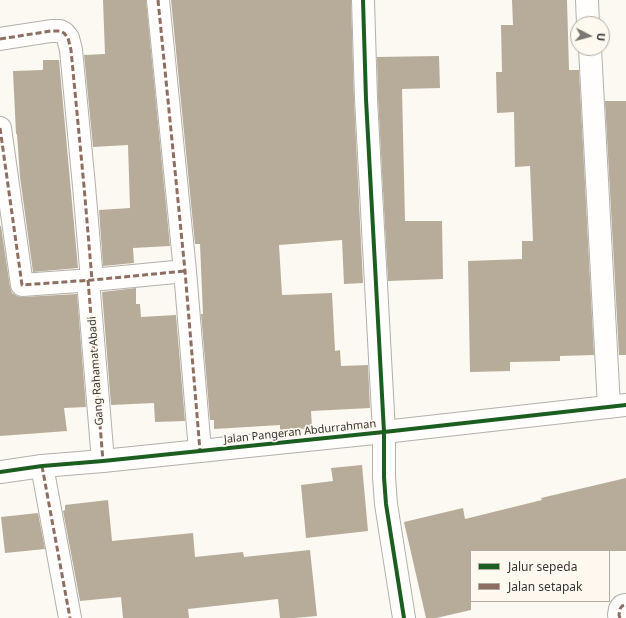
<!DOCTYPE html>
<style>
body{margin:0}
#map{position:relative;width:626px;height:618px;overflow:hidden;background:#fcf8f2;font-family:"Noto Sans",sans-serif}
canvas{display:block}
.legend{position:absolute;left:470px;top:550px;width:140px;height:52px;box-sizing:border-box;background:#fff9ef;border:1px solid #afaba3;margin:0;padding:5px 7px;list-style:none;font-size:12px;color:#373531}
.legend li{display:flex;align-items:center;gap:8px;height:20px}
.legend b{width:20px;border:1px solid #afaba3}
.north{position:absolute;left:570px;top:16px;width:40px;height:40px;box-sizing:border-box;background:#fff9ef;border:1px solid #afaba3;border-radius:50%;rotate:96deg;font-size:11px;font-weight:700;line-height:16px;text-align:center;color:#373531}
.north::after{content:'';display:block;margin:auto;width:14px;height:18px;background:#7c7975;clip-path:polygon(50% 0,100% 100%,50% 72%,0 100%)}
</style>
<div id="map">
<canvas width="626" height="618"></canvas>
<ul class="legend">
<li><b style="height:5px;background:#1b5e20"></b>Jalur sepeda</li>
<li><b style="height:5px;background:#8d6e63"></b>Jalan setapak</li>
</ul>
<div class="north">U</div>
</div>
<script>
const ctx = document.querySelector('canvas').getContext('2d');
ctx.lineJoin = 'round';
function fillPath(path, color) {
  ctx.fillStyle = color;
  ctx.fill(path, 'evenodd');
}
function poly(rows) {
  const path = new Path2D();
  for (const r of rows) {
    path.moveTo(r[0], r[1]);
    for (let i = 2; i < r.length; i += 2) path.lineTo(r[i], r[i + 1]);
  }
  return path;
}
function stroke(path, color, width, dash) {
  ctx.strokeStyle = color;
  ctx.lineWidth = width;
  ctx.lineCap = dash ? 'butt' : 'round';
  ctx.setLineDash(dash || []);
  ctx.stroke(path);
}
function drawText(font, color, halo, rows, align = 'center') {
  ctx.font = font + ' "Noto Sans",sans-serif';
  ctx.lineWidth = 3.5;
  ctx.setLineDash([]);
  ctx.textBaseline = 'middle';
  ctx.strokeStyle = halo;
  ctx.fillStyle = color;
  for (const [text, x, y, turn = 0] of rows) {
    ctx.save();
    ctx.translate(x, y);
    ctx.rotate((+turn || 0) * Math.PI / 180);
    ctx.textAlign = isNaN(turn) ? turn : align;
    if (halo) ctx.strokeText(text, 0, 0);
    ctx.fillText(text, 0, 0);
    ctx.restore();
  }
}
fillPath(poly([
 [103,0,146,0,170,246,133,248,134,263,103,266,99,210,130,208,128,145,93,147,84,55,105,54],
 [171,0,351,0,354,100,363,283,344,284,342,240,279,245,282,295,332,293,335,351,340,350,341,366,368,365,370,408,311,411,312,427,280,430,280,425,214,429,214,420,210,420,201,314,203,314,200,244,195,244],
 [512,0,567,0,569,70,579,70,594,355,560,356,560,361,510,362,510,371,470,372,468,261,522,259,522,241,533,241,530,166,515,167,514,112,497,113,496,72,502,72,501,25,513,25],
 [439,56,440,88,402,89,405,221,442,221,443,279,388,281,378,98,377,57],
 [43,60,59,60,78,268,33,272,20,177,17,134,16,134,13,71,43,70],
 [605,101,626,101,626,355,619,355],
 [0,226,1,226,10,287,12,293,17,296,23,297,77,294,86,407,64,408,67,431,0,436],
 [136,288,136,304,140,304,141,317,176,315,185,421,155,422,154,403,111,405,102,292],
 [362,465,368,531,306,538,301,485,333,481,331,468],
 [626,478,626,551,471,551,471,610,436,618,426,618,404,522,463,508,465,519,542,500,541,498],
 [108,500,112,541,193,533,195,557,243,552,244,557,310,550,317,616,294,618,280,618,278,599,188,609,189,618,123,618,121,597,80,601,63,511,65,510,65,505],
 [38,513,45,549,5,553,1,517]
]), '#b6ac99');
const street = poly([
 [158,0,185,271,200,451],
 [363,0,366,99,384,432,384,477,386,504,404,618],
 [587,0,588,24],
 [0,39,51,31,60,31,64,33,68,38,71,50,84,186,92,280],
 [590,48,609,407],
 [0,128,22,285,92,280,185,271],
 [88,280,103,461],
 [42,466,70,618],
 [620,618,619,615,620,609,622,606,626,605]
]);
const secondary = poly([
 [0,472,42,466,103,461,384,432,626,405]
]);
stroke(street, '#b3b0ac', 24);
stroke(secondary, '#b3b0ac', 24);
stroke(street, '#fffefd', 22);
stroke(secondary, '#fffefd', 22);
stroke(poly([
 [158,0,185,271,200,451],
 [0,39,51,31,60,31,64,33,68,38,71,50,84,186,92,280],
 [0,128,22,285,92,280,185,271],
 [88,280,103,461],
 [42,466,70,618],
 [620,618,619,615,620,609,622,606,626,605]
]), '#8d6e63', 3, [6, 3]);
stroke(poly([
 [363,0,366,99,384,432,384,477,386,504,404,618],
 [0,472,42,466,103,461,384,432,626,405]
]), '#1b5e20', 4);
drawText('11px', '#373531', '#fff9ef', [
 ["Gang Rahamat Abadi",96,371,-94],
 ["Jalan Pangeran Abdurrahman",300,432,-6]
]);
</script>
